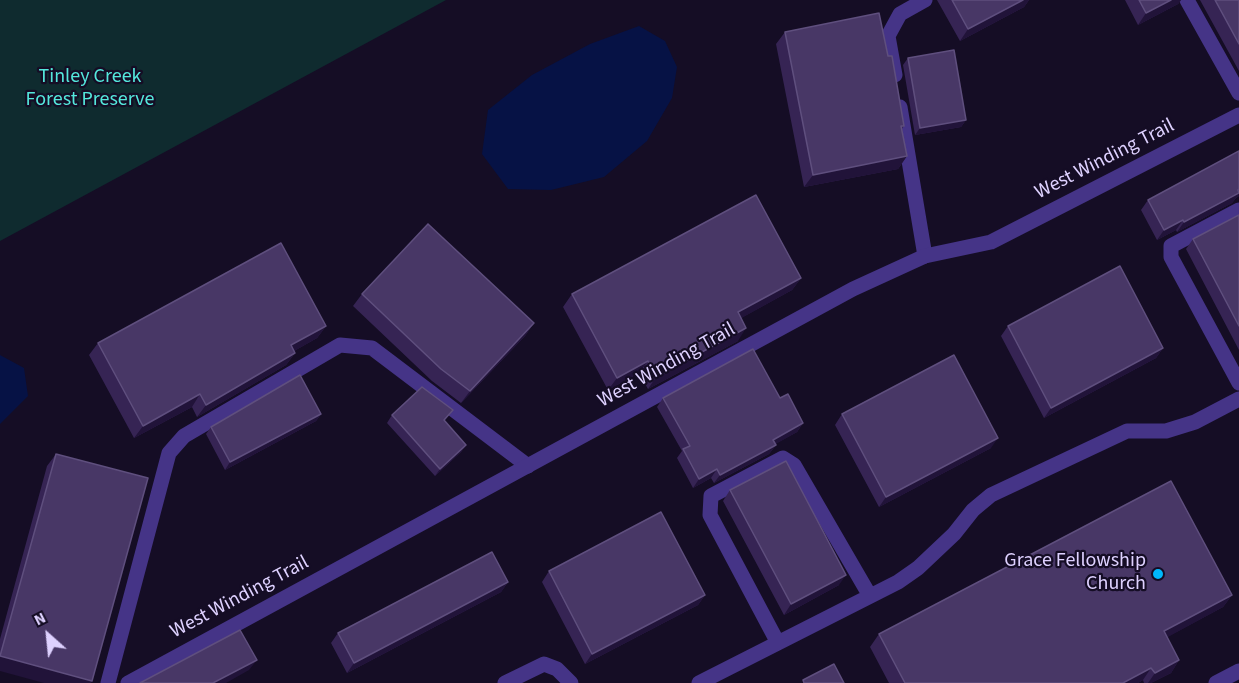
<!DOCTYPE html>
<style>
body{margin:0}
#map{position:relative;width:1239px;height:683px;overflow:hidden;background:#150d25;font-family:"Source Sans 3",sans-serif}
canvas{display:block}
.north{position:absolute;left:18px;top:605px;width:60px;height:60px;-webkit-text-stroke:4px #150d25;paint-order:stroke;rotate:333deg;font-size:16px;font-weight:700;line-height:24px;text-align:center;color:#ded1ff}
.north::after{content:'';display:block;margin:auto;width:21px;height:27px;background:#ded1ff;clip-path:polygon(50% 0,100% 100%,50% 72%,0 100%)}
</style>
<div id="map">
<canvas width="1239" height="683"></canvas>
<div class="north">N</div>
</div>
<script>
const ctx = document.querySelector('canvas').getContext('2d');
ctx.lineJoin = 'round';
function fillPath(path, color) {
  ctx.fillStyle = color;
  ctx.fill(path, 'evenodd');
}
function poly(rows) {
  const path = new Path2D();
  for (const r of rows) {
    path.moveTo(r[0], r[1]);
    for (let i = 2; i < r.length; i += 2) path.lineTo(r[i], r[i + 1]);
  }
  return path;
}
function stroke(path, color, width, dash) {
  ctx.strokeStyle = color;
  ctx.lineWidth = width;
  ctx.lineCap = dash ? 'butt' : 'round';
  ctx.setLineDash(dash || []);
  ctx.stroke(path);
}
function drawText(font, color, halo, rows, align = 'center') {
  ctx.font = font + ' "Source Sans 3",sans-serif';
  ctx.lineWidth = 4.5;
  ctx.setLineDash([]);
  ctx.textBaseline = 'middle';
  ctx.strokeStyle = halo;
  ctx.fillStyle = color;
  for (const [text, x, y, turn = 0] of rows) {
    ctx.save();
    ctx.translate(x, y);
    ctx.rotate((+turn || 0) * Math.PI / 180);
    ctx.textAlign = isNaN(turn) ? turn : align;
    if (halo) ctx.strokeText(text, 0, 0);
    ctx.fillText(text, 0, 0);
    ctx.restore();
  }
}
fillPath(poly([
 [0,0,446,0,0,241]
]), '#0f2b2f');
fillPath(poly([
 [639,26,665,41,677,67,672,98,647,141,604,177,551,190,508,189,482,154,488,110,532,75,590,44],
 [0,355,24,368,28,396,0,424]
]), '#061245');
stroke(poly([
 [1187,0,1239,93],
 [895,75,888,36,900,14,925,0],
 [900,107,925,256],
 [1239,210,1171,246,1171,257,1239,383],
 [778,643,710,515,711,496,783,458,794,465,870,596],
 [108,683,169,453,184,436,340,345,372,348,528,466],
 [505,683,544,664,557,669,571,683],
 [699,683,898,582,918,568,954,534,973,510,991,495,1127,431,1166,431,1195,422,1239,399]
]), '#453487', 15);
stroke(poly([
 [128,683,853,289,925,256,991,242,1239,115],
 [1216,683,1239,671]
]), '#453487', 15);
fillPath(poly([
 [937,0,1029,0,1024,7,960,41],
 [1125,0,1181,0,1178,4,1138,25],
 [1200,0,1239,0,1239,71],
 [785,32,888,56,904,126,902,129,907,156,898,169,804,187,776,44],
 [908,58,966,120,961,127,915,135,903,65],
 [1239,151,1239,196,1236,198,1232,203,1177,232,1176,230,1157,240,1141,210,1148,200],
 [1239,215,1239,350,1186,249,1193,239],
 [801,278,792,290,741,318,738,341,648,389,639,373,608,390,563,307,572,294],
 [362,294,534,323,525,336,461,403,432,381,353,306],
 [326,326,317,338,294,351,295,353,286,365,197,417,192,407,134,438,89,355,98,343],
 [1008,326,1163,348,1156,358,1044,418,1001,336],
 [663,398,780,398,803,423,797,432,775,444,776,445,769,454,714,483,711,478,693,488,677,458,682,451,657,407],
 [453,410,444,421,466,445,461,452,435,476,387,423,392,415],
 [321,414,316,421,225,470,206,434,211,427],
 [842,414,991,448,879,507,835,425],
 [56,454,0,671,0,639,47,466],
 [730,490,839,585,784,615,723,501],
 [549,571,705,595,698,605,585,664,542,582],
 [508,582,501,592,347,673,331,643,338,633],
 [1232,595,1223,607,1167,637,1179,660,1171,673,1151,683,1144,683,1143,680,1138,683,889,683,870,647,879,634]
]), '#362454');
fillPath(poly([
 [1023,0,1029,0,1024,7,960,41,968,29],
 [1171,0,1181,0,1178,4,1138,25,1146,13],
 [966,120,961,127,915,135,920,128],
 [907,156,898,169,804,187,813,175],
 [1239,189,1239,196,1236,198,1232,203,1177,232,1184,222],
 [1183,220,1176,230,1157,240,1164,230],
 [801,278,792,290,729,325,738,312],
 [534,323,525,336,461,403,470,391],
 [326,326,317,338,282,358,291,345],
 [746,328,738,341,648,389,656,377],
 [1163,348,1156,358,1044,418,1051,408],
 [295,353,286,365,197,417,206,405],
 [648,361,639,373,608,390,617,378],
 [200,394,192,407,134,438,143,426],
 [321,414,316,421,225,470,230,462],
 [803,423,797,432,767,449,773,440],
 [998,438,991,448,879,507,886,497],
 [466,445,461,452,435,476,440,469],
 [776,445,769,454,714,483,720,475],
 [717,469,711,478,693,488,699,479],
 [846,575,839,585,784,615,791,604],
 [508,582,501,592,347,673,354,663],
 [705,595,698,605,585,664,592,654],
 [1232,595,1223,607,1155,644,1164,631],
 [0,656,92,681,91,683,44,683,0,671],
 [257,660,249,670,226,683,213,683],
 [1179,660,1171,673,1151,683,1148,683,1155,673],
 [1151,668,1143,680,1138,683,1123,683]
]), '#211339');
const building = poly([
 [952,0,1023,0,968,29,952,0],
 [1139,0,1171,0,1146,13,1139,0],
 [1215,0,1239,0,1239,44,1215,0],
 [879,13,888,56,892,56,904,126,901,126,907,156,813,175,785,32,879,13],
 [954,50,966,120,920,128,908,58,954,50],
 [1239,151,1239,189,1238,190,1239,193,1184,222,1183,220,1164,230,1148,200,1239,151],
 [756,195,801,278,738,312,746,328,656,377,648,361,617,378,572,294,756,195],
 [1239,215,1239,326,1193,239,1239,215],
 [428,224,534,323,470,391,441,369,362,294,428,224],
 [281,243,326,326,291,345,295,353,206,405,200,394,143,426,98,343,281,243],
 [1120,266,1163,348,1051,408,1008,326,1120,266],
 [753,349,780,398,788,394,803,423,773,440,776,445,720,475,717,469,699,479,683,449,690,446,663,398,753,349],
 [954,355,998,438,886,497,842,414,954,355],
 [300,375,321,414,230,462,211,427,300,375],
 [422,387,453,410,444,420,466,445,440,469,392,415,422,387],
 [56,454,148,478,92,681,0,656,56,454],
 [786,461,846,575,791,604,730,490,786,461],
 [1171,481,1232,595,1164,631,1179,660,1155,673,1151,668,1123,683,905,683,879,634,1171,481],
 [661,512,705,595,592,654,549,571,661,512],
 [492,552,508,582,354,663,338,633,492,552],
 [240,630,257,660,213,683,140,683,240,630],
 [834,664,844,683,804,683,803,680,834,664]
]);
fillPath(building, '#483766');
stroke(building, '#5f4f7e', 1.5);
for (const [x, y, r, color] of [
 [1158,574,6,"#00b8fc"]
]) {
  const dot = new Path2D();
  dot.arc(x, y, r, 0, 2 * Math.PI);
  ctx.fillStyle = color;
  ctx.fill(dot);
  stroke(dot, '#150d25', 2);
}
drawText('20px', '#54e8dc', '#150d25', [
 ["Tinley Creek",90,78],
 ["Forest Preserve",90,101]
]);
drawText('20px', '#ded1ff', '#150d25', [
 ["West Winding Trail",1105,160,-27],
 ["West Winding Trail",667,366,-29],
 ["West Winding Trail",240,598,-28]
]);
drawText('20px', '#ded1ff', '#150d25', [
 ["Grace Fellowship",1146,562],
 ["Church",1146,585]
], 'right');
</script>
